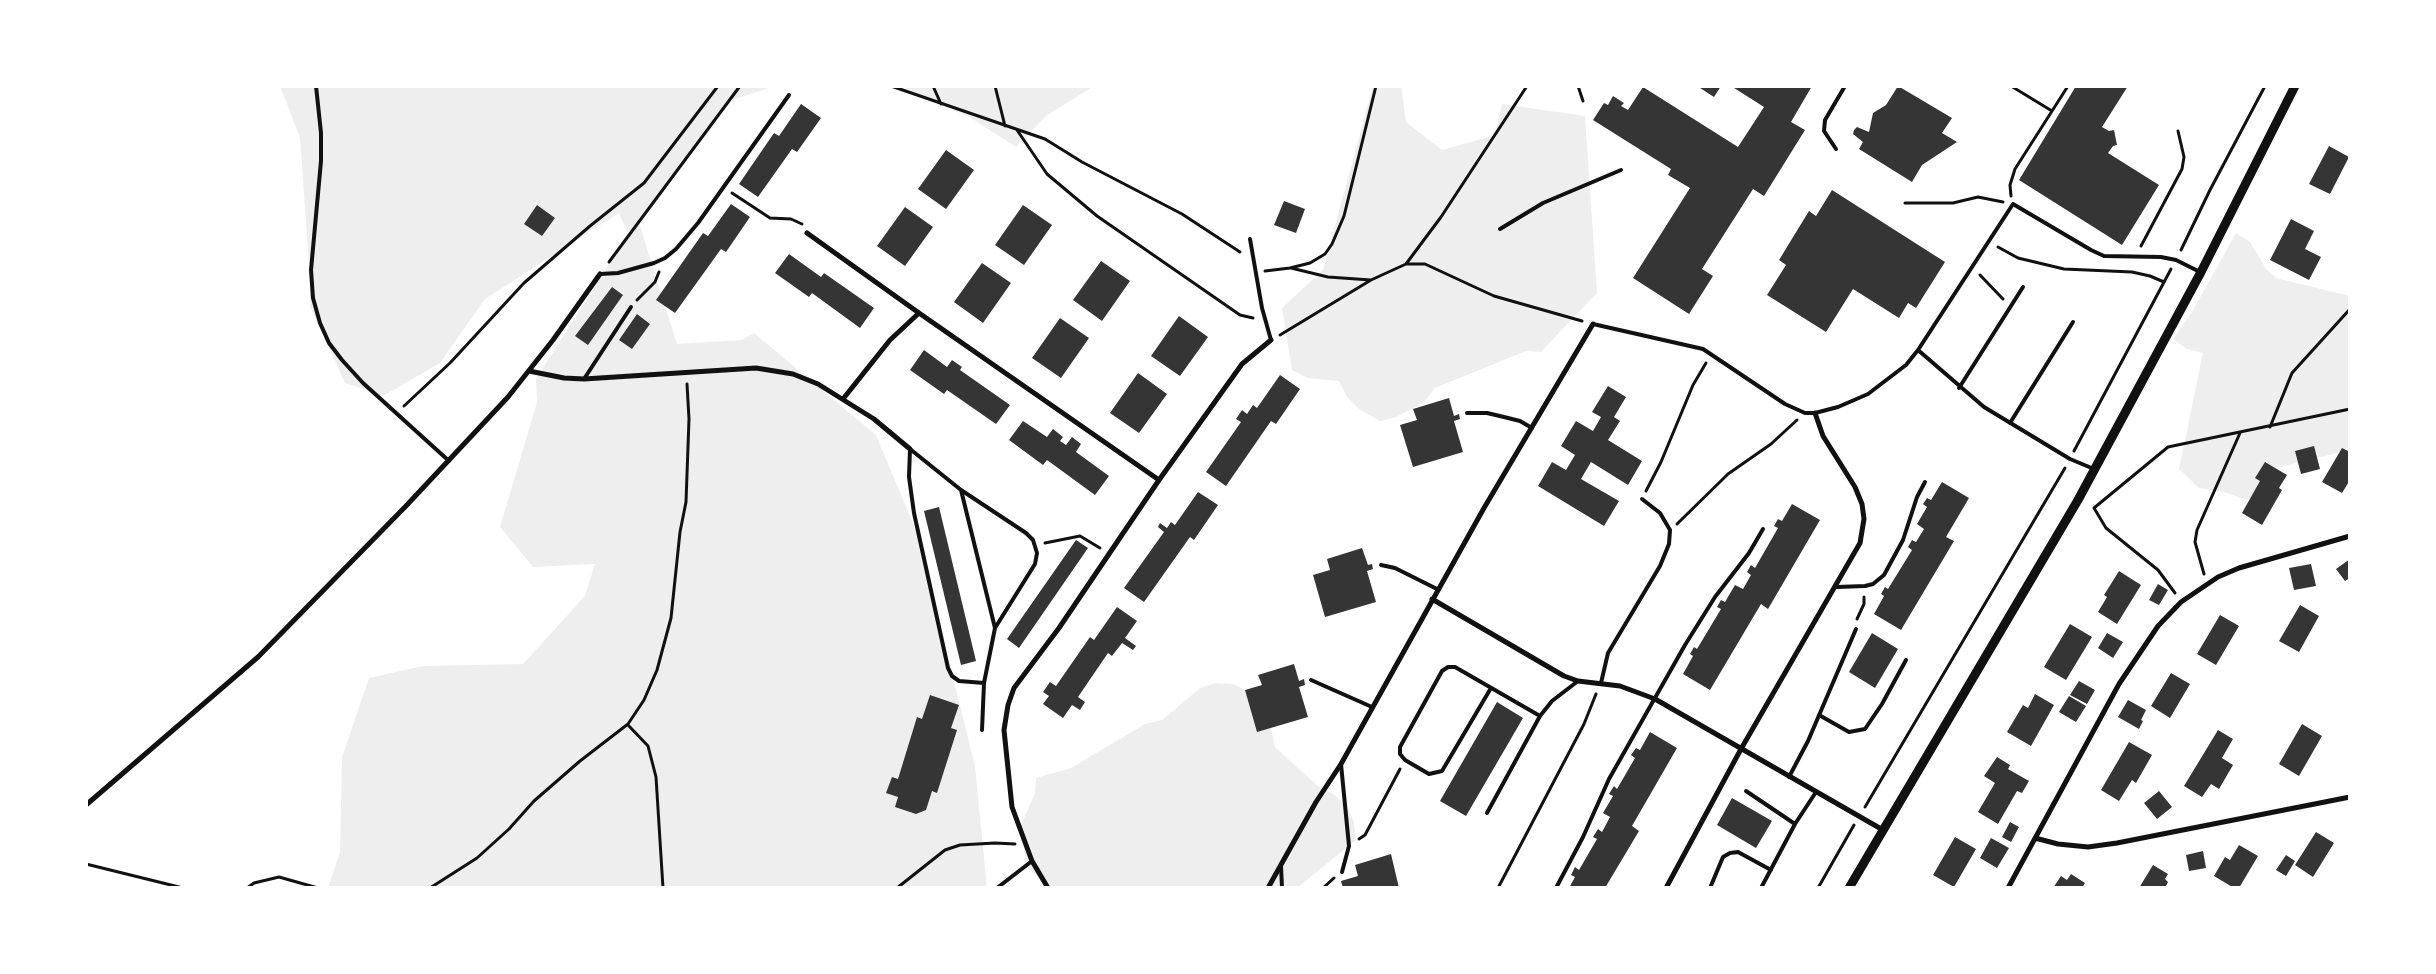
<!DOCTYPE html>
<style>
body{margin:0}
#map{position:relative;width:2436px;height:974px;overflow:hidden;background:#fff;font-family:"DejaVu Sans",sans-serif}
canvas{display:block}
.frame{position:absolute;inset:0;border:88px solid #fff;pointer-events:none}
</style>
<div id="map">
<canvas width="2436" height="974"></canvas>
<div class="frame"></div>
</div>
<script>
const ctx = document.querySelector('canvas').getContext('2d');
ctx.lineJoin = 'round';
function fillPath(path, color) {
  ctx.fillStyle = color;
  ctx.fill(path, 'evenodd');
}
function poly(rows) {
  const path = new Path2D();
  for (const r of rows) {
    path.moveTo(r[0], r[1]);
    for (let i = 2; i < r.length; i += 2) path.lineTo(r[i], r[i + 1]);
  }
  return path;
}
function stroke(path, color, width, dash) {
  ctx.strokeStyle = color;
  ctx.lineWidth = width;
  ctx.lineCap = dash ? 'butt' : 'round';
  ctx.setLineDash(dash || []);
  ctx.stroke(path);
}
fillPath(poly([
 [280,86,775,86,729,101,639,223,677,344,741,340,754,333,876,435,917,533,975,766,987,888,328,888,340,852,342,757,369,678,423,666,523,664,585,596,595,564,533,567,500,527,537,402,536,379,628,234,619,213,485,299,440,363,383,396,345,383,310,307,310,278,300,138],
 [900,86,1094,86,1046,116,1016,147,971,118],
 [1373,86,1401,86,1406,122,1442,150,1495,135,1502,104,1585,116,1597,293,1541,352,1526,351,1435,388,1423,403,1396,417,1380,421,1359,409,1347,397,1339,381,1308,378,1292,370,1282,308,1323,270],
 [2236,233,2250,242,2266,269,2276,278,2350,296,2350,450,2271,469,2263,493,2247,500,2224,492,2199,488,2179,469,2203,353,2187,349,2173,339,2192,312],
 [1216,683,1234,684,1249,692,1270,724,1275,747,1319,787,1335,795,1347,807,1354,822,1356,840,1297,888,1049,888,1046,882,1026,867,1021,825,1035,793,1036,778,1071,768,1145,724,1162,720,1200,688]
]), '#eee');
fillPath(poly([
 [1697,86,1721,86,1714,97],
 [1731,86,1812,86,1791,122,1805,130,1764,196,1753,189,1702,269,1713,276,1689,314,1633,278,1690,188,1668,175,1671,169,1593,120,1604,103,1608,105,1613,96,1624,103,1621,106,1628,110,1643,87,1738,147,1764,107],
 [1898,86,1952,118,1942,133,1957,142,1922,165,1912,182,1859,149,1863,142,1853,134,1854,130,1857,127,1869,132,1873,113,1886,105],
 [2076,86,2128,86,2102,127,2109,131,2114,130,2117,145,2113,146,2108,153,2159,185,2122,245,2019,180],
 [801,104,821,118,797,152,792,149,758,197,739,184,774,133,779,136],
 [2329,146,2349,157,2330,194,2309,184],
 [946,150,974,170,946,209,918,189],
 [1832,190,1945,262,1916,308,1908,303,1899,318,1853,289,1826,332,1767,295,1786,265,1779,260,1809,211,1816,216],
 [1284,201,1305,209,1296,233,1274,225],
 [731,204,750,217,726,252,721,249,675,313,656,300,703,233,708,236],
 [537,205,555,218,542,236,524,224],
 [1023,205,1052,225,1024,265,995,245],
 [905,207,933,227,905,266,877,246],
 [2291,219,2314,231,2305,249,2321,257,2309,280,2270,260],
 [789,254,821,277,824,273,874,308,860,328,812,293,809,297,775,273],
 [1101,261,1130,281,1102,321,1073,300],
 [982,263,1011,283,983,323,954,302],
 [612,287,623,295,588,345,575,336],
 [637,314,650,324,632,349,619,340],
 [1179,316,1208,337,1180,376,1151,356],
 [1060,318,1089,338,1061,378,1032,358],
 [924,350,947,367,952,360,962,367,960,370,1010,405,996,424,947,390,944,394,910,370],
 [1138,373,1167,394,1139,433,1110,413],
 [1280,375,1300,389,1276,424,1271,421,1226,486,1206,472,1241,422,1236,419,1242,410,1247,414,1253,405,1257,408],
 [1608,386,1626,397,1614,417,1620,421,1608,440,1642,461,1628,485,1591,462,1581,479,1619,501,1604,526,1538,486,1552,462,1566,470,1575,455,1561,446,1576,421,1593,431,1601,417,1592,412],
 [1449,398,1454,416,1459,414,1460,419,1454,421,1463,452,1413,467,1400,425,1417,420,1413,409],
 [1023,421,1047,437,1053,429,1063,437,1060,441,1066,445,1072,437,1081,444,1076,452,1109,476,1095,495,1047,460,1043,465,1009,440],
 [2314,446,2320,469,2301,474,2295,451],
 [2342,448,2350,452,2350,480,2342,493,2322,482],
 [2265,462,2287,475,2279,488,2282,490,2262,525,2242,513,2260,481,2255,478],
 [1942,482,1969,498,1946,537,1954,541,1901,630,1874,614,1884,596,1881,594,1885,587,1888,589,1912,550,1908,547,1912,540,1916,542,1924,529,1917,524,1927,507,1923,504,1927,498,1931,500],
 [1198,492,1218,505,1194,540,1190,537,1144,602,1124,588,1164,532,1158,527,1160,523,1167,528,1171,522,1175,525],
 [1792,504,1820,520,1768,609,1761,604,1710,690,1683,674,1693,656,1690,654,1694,647,1697,649,1721,609,1717,607,1721,600,1725,602,1735,585,1743,589,1751,575,1747,572,1751,565,1755,568,1778,528,1774,526,1778,519,1782,521],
 [939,507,976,661,961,665,924,511],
 [1076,540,1088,548,1019,648,1007,639],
 [1362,548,1368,565,1372,564,1373,569,1367,571,1376,602,1325,617,1313,575,1330,570,1327,559],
 [2350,559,2350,578,2345,581,2336,569],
 [2311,564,2316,586,2294,590,2289,568],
 [2119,571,2141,585,2117,624,2098,612,2107,597,2104,595],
 [2158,584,2168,590,2159,605,2149,600],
 [2300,605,2319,616,2299,652,2279,641],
 [1117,607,1137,621,1125,638,1136,646,1133,650,1122,643,1112,656,1108,653,1078,697,1085,702,1080,710,1072,705,1063,718,1043,704,1049,696,1043,692,1050,682,1056,686,1090,637,1094,640],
 [2220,615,2239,626,2216,665,2197,654],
 [2070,624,2092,637,2066,680,2044,667],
 [1872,633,1898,649,1875,688,1849,672],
 [2107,633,2123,642,2113,658,2098,648],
 [1294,664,1299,681,1304,679,1305,685,1299,687,1308,717,1257,732,1245,690,1262,685,1258,675],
 [2171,673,2190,684,2170,718,2151,706],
 [2079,681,2095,690,2087,704,2070,695],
 [2035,694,2054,705,2031,746,2007,732,2023,705,2028,708],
 [930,695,959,705,951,728,957,730,937,793,932,791,926,810,916,814,895,807,898,797,886,793,892,777,898,779,917,717,922,719],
 [2069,696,2086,706,2076,722,2059,712],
 [2128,700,2146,710,2141,720,2143,721,2139,729,2118,717],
 [1497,702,1523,718,1466,816,1440,801],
 [2302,724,2322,736,2299,776,2279,764],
 [2218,730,2233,739,2222,758,2233,765,2219,789,2211,784,2202,797,2184,786],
 [1650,732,1677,748,1632,826,1639,831,1605,888,1569,888,1575,877,1571,875,1575,867,1579,870,1597,839,1593,837,1598,829,1602,832,1610,817,1603,813,1613,796,1609,794,1614,786,1617,789,1635,758,1631,755,1636,748,1640,750],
 [2129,742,2152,755,2136,783,2132,780,2119,801,2101,790],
 [1997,757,2010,765,2008,769,2029,781,2022,793,2017,791,1998,824,1978,812,1995,783,1984,776],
 [2159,791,2172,807,2157,819,2144,803],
 [1732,798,1772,821,1756,848,1717,825],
 [2010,822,2019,827,2011,842,2002,837],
 [2316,832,2334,843,2313,877,2295,865],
 [1955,837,1976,849,1954,887,1933,875],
 [1991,838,2009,848,1997,868,1980,858],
 [2239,845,2258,856,2239,888,2234,888,2214,876,2225,857,2230,860],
 [2203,851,2206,868,2189,871,2186,855],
 [1391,854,1399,888,1343,888,1341,881,1358,876,1355,865],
 [2286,855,2295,861,2286,876,2276,870],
 [2153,865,2168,874,2165,879,2168,882,2165,888,2139,888],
 [2071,874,2085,883,2082,888,2053,888,2061,876,2067,880]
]), '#353535');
stroke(poly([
 [891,86,1045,139,1082,162,1182,214,1240,252],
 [933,86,941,104],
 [995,86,1005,126],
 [1578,86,1583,101],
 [2011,86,2052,111],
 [1017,130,1047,174,1097,216,1240,315,1253,318],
 [732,193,770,218,791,219,802,224],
 [2011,196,2010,185,2015,169,2068,86],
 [1905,203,1953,203,1978,197,2003,202],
 [2141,246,2182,169,2184,157,2178,131],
 [1998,247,2018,258,2064,269,2132,272,2150,276,2164,282],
 [2181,250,2210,190,2265,86],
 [609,262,740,86],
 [1407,264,1425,264,1494,296,1582,321],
 [1291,268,1328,277,1371,280],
 [1265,271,1290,268,1310,263,1325,254,1332,244,1344,216,1376,86],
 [1980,275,2003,299],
 [637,300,655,282,659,272],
 [1280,335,1371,280,1406,264,1441,217,1527,86],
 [404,406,450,363,524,283,590,226,644,183,718,86],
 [2270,427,2292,373,2350,309],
 [2074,451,2171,269],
 [1646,491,1661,462,1693,385,1706,363],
 [1677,524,1728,474,1771,444,1797,420],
 [1045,543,1080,536,1100,548],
 [2204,574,2195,542,2197,530,2240,433],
 [2175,593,2158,570,2106,528,2094,508,2168,447,2350,409],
 [1857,619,1864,604,1864,597],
 [628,725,648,746,656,777,663,888],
 [1865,807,2065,468],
 [1359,839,1365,835,1400,769],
 [86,864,183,888],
 [247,888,254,883,279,877,318,888],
 [430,888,477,858,509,829,534,801,580,761,628,724,644,700,657,670,671,618,680,532,686,502,689,419,687,384],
 [897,888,945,850,960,845,995,843,1015,844],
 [1323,888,1334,878],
 [1498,888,1584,724,1596,694],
 [1818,888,1854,825]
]), '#111', 3);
stroke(poly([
 [316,86,321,133,321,161,311,270,313,298,320,323,329,343,342,360,363,383,449,461],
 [1836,149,1824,131,1825,120,1845,86],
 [1500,229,1543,203,1621,170],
 [1250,239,1262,308,1271,340],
 [600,274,618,273,654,263,665,258,676,249,698,223,789,95],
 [1593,324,1703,349,1785,404,1805,413,1815,413,1838,407,1868,394,1906,365,1918,350,2013,204,2091,250,2104,256,2161,257,2176,260,2200,272],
 [1918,350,1984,407,2070,459,2094,469],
 [584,379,631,307],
 [1959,388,2023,287],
 [1467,413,1487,413,1504,417,1520,421,1532,428],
 [2010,423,2073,322],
 [910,449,909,477,914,513,948,668,952,676,959,681,984,683],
 [910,449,961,490,1026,533,1033,540,1037,553,1035,564,995,628],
 [961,490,995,628,984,683,982,730],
 [1381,565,1395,568,1437,589],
 [1837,587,1865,586,1873,584,1884,575,1903,540,1917,497,1925,482],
 [1311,680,1372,707],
 [1601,683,1608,653,1660,566,1669,544,1670,530,1660,513,1642,499],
 [1491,688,1442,771,1429,774,1405,760,1400,754,1400,747,1442,671,1448,667,1455,667,1540,716],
 [1819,715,1849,732,1865,729,1882,704,1906,660],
 [1341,764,1349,846,1342,872],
 [1789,777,1808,741,1856,629],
 [1746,791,1795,824],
 [1487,813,1540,716,1552,701,1578,681],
 [1281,866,1282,888],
 [997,888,1032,861],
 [1556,888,1583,837,1609,779,1685,645,1715,597,1749,553,1763,529],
 [1710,888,1723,857,1730,853,1738,852,1771,870],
 [1761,888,1795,824,1816,792]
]), '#111', 4);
stroke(poly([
 [807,233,919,313,1159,480],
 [529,371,564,378,584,379,756,368,793,374,818,384,874,419,910,449],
 [843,399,890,340,919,313],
 [1432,599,1564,676,1578,681,1620,686,1655,699,1883,830],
 [86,805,258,657,405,507,508,397,553,340,600,274],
 [2035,838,2058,844,2088,847,2117,843,2350,797],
 [1048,888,1032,861,1012,807,1004,730,1008,705,1014,688,1059,628,1159,480,1242,364,1271,340],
 [1268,888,1316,802,1341,764,1484,508,1593,324],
 [1666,888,1741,749,1860,543,1864,519,1862,504,1855,487,1823,436,1815,413],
 [2008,888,2119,684,2158,626,2181,602,2218,577,2239,568,2350,536]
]), '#111', 5);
stroke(poly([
 [1849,888,2078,500,2201,272,2295,86]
]), '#111', 9);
</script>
